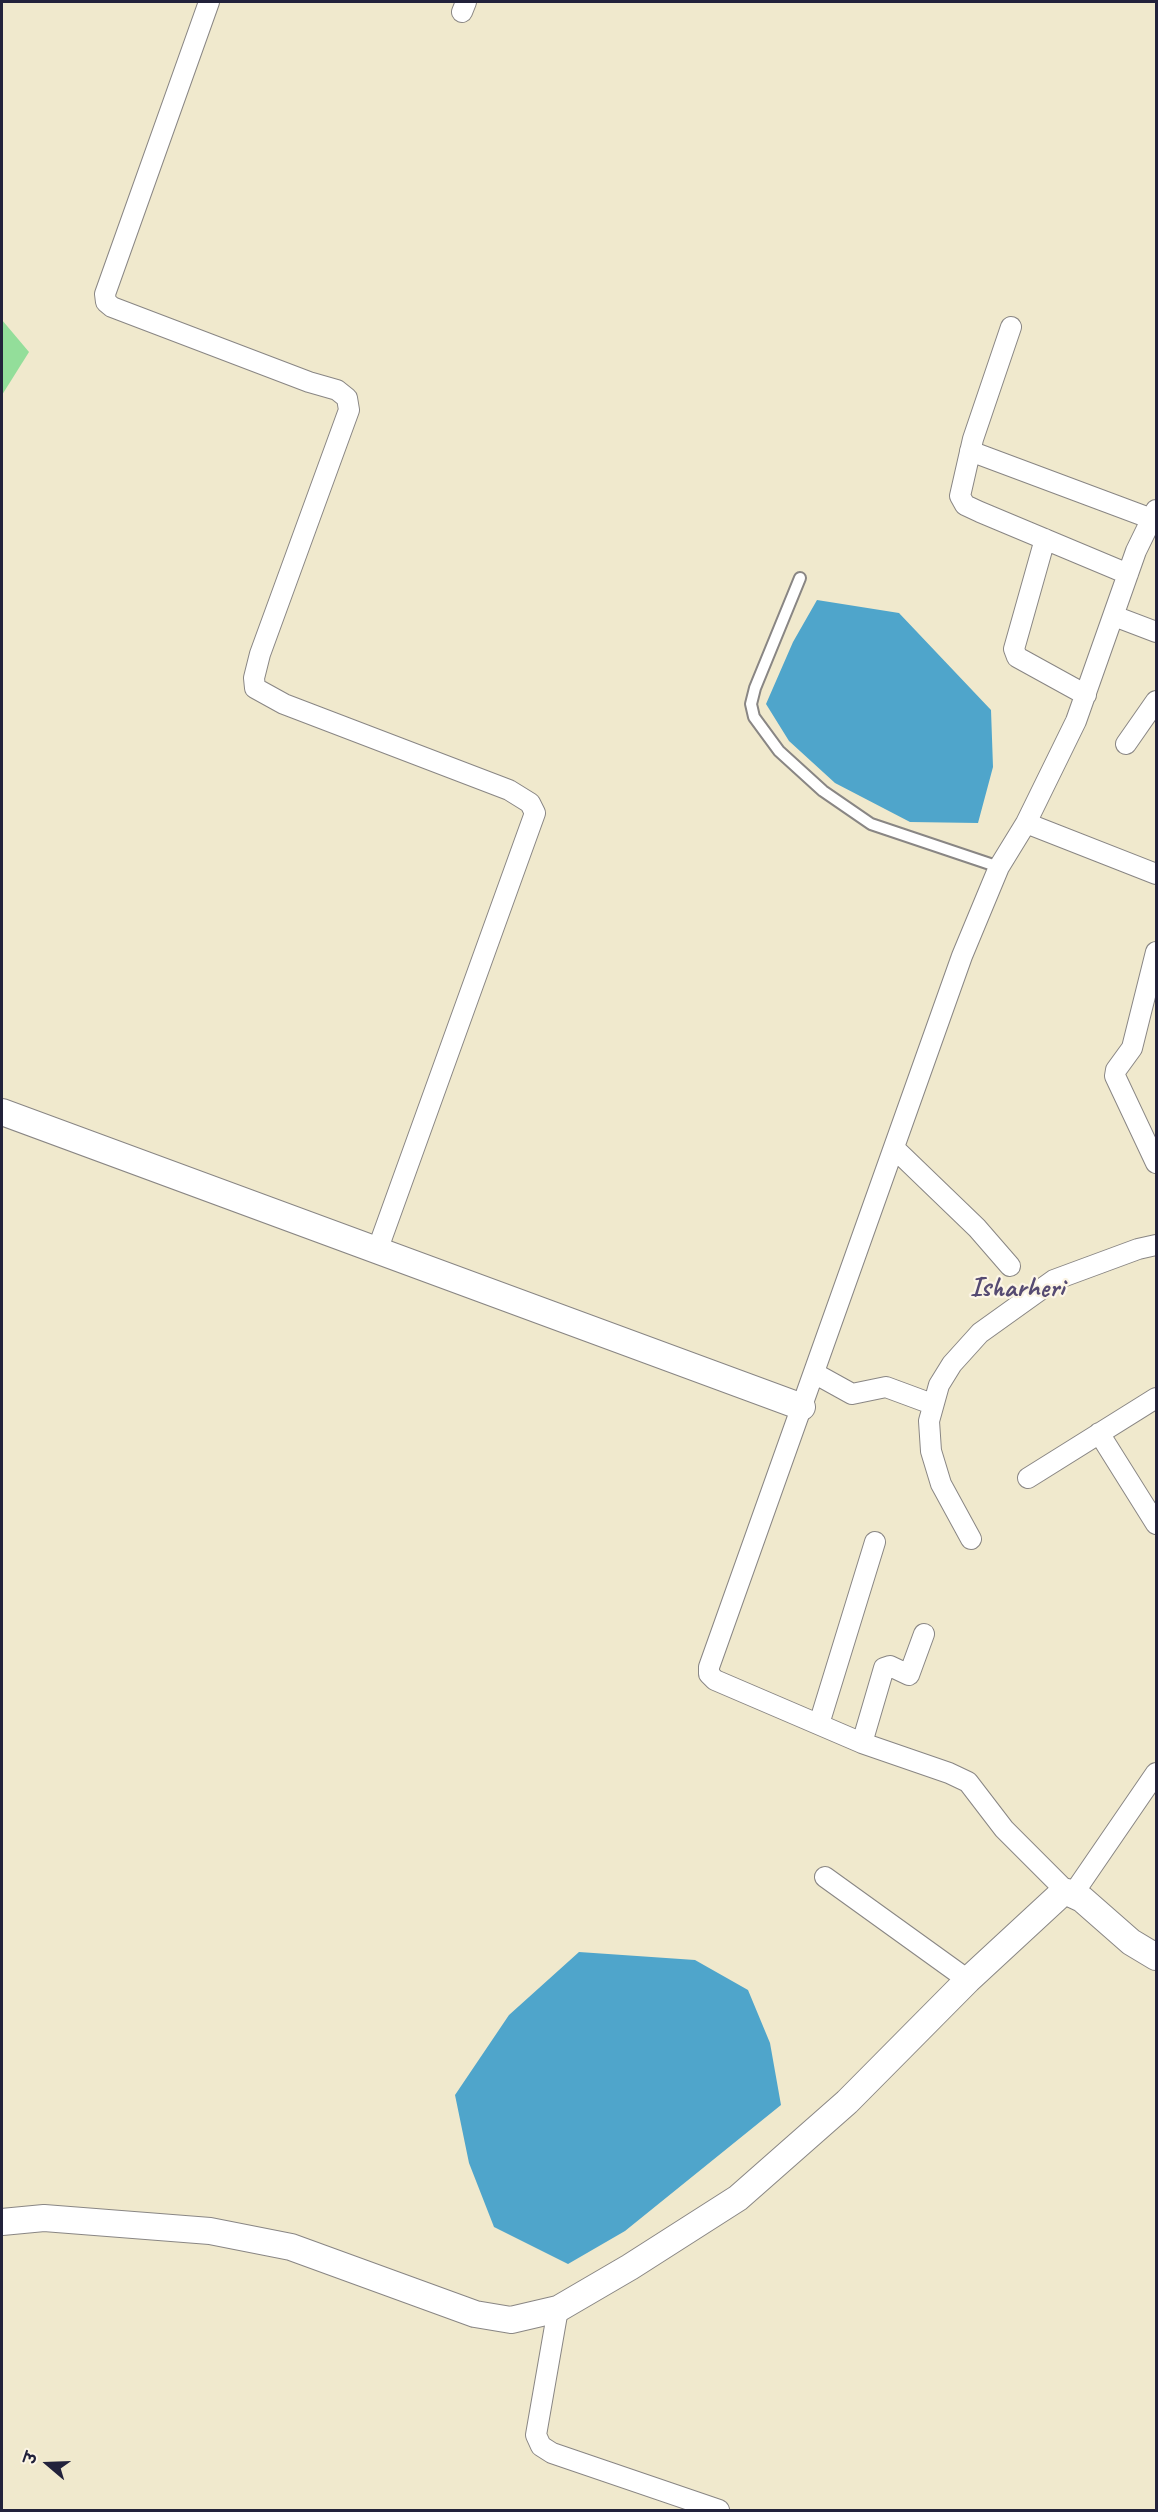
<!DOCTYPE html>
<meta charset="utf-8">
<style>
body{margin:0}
#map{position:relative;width:1158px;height:2512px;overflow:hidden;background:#f0e9cd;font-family:Caveat,"Playpen Sans Deva",sans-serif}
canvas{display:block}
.frame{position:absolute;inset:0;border:3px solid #22223b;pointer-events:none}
.north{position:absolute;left:18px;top:2434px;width:60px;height:60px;-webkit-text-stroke:4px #fcf5e5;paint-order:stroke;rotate:289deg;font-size:16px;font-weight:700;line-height:24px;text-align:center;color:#22223b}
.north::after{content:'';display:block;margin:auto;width:21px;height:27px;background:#22223b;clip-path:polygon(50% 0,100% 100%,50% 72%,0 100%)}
</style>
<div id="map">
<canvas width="1158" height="2512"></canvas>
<div class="frame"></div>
<div class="north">उ</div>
</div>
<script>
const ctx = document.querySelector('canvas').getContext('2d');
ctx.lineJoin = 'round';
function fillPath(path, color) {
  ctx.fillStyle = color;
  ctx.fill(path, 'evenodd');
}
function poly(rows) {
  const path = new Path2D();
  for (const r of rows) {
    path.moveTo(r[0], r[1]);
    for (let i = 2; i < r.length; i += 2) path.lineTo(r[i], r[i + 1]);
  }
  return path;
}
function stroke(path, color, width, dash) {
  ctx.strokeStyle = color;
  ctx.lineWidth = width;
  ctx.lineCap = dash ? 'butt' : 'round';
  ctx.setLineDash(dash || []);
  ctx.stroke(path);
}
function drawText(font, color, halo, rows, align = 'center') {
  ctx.font = font + ' Caveat,sans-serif';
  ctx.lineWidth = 4.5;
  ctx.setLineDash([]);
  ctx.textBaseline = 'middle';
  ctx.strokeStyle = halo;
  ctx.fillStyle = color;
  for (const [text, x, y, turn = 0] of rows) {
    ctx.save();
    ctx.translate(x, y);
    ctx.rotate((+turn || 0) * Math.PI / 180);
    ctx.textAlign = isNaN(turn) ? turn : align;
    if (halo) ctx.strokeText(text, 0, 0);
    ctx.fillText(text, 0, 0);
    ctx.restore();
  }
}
fillPath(poly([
 [2,320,29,352,2,395]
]), '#93de9a');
fillPath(poly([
 [817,600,899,613,991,710,993,767,978,823,910,822,835,783,789,741,766,704,793,642],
 [579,1952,695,1960,748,1990,770,2043,781,2105,625,2231,568,2264,494,2227,469,2163,455,2095,509,2015]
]), '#4fa5cb');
const service = poly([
 [800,578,755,688,751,704,754,717,779,751,823,791,871,824,999,867]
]);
const minor = poly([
 [209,2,105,294,106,302,112,307,309,382,337,390,347,398,349,410,260,654,254,678,255,688,284,704,509,790,530,803,535,813,377,1251],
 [462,12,466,2],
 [1011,327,973,439,960,496,965,505,980,512,1128,574],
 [970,451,1152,519],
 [1045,539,1014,649,1017,657,1086,695],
 [1114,616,1156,632],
 [1126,744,1156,701],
 [1026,823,1076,721,1136,551,1156,510],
 [1156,952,1132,1048,1116,1070,1115,1076,1156,1163],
 [894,1148,977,1228,1010,1266],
 [814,1373,852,1394,886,1387,932,1404],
 [1099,1433,1156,1524],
 [1028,1478,1156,1398],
 [971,1539,941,1484,931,1451,929,1421,939,1385,952,1364,980,1333,1054,1280,1138,1249,1156,1245],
 [819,1724,875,1542],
 [862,1743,884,1668,890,1666,909,1675,924,1634],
 [825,1877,968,1980],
 [1067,1892,1004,1829,968,1782,949,1773,862,1743,715,1680,709,1674,709,1667,962,956,999,867,1026,823,1156,874],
 [1073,1894,1156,1773],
 [558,2309,536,2435,541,2446,552,2453,719,2510]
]);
const tertiary = poly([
 [2,1112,802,1407],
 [2,2222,44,2218,210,2231,291,2247,475,2314,511,2320,558,2309,630,2267,738,2198,847,2102,968,1980,1061,1894,1067,1892,1082,1899,1131,1942,1156,1957]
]);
stroke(service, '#898684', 14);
stroke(minor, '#898684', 22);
stroke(tertiary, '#898684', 28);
stroke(service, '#fff', 10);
stroke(minor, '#fff', 20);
stroke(tertiary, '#fff', 26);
drawText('bold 28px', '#564b72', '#fcf5e5', [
 ["Isharheri",1017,1289]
]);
</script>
